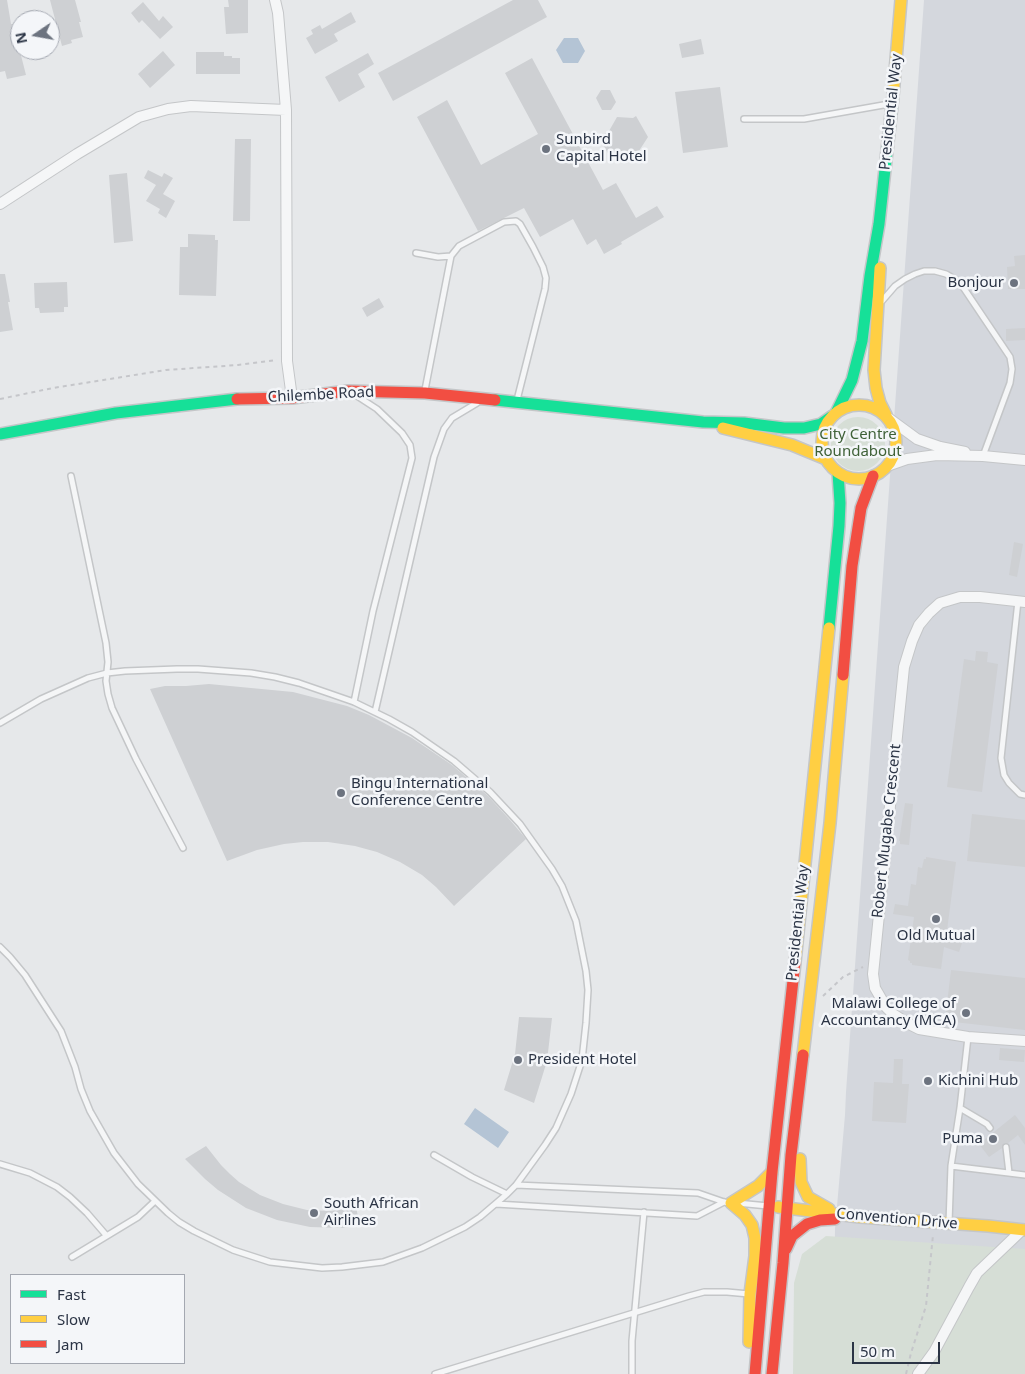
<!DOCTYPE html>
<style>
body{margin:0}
#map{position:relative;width:1025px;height:1374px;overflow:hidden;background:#e6e8ea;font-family:"Noto Sans",sans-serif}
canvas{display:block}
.legend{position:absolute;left:10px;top:1274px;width:175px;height:90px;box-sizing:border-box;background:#f4f6f9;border:1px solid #a4a8b1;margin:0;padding:6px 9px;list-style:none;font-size:15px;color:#2b3445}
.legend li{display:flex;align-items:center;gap:10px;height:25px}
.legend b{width:25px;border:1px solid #a4a8b1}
.north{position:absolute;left:10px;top:10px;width:50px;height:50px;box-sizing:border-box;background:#f4f6f9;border:1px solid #a4a8b1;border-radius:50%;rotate:258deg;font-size:14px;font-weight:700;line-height:20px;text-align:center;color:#2b3445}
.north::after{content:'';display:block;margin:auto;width:18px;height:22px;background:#6c737f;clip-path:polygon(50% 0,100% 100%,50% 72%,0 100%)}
.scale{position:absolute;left:852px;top:1342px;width:88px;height:22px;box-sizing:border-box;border:2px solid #2b3445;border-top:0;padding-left:6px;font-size:15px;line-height:18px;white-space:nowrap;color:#2b3445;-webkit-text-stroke:4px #f4f6f9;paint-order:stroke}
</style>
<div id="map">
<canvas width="1025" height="1374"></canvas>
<ul class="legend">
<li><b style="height:6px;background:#16e098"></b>Fast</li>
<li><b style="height:6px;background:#ffcf43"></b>Slow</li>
<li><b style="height:6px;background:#f24e42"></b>Jam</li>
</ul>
<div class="north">N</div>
<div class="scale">50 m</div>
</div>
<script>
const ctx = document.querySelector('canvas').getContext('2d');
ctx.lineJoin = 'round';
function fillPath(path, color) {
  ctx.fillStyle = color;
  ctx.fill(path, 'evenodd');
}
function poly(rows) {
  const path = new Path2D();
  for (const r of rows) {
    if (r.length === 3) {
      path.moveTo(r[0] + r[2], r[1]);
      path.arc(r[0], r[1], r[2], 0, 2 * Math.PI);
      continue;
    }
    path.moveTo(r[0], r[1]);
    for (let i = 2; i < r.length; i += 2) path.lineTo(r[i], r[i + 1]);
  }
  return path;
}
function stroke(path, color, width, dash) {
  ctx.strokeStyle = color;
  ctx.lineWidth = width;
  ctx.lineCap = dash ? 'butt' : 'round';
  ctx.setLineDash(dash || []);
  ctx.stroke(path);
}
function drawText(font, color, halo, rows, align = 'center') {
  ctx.font = font + ' "Noto Sans",sans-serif';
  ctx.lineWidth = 5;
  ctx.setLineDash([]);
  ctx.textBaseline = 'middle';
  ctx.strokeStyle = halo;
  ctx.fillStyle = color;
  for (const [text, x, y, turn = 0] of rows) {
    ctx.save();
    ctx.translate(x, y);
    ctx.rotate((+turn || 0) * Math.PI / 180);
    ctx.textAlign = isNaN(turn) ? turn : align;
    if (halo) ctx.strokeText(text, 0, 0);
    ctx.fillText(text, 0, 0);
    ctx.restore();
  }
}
fillPath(poly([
 [924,0,1025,0,1025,1374,833,1374,835,1229,845,1115,846,1092]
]), '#d4d7dd');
fillPath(poly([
 [858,444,27],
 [826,1236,1025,1249,1025,1374,793,1374,794,1283,802,1254]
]), '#d6ded6');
fillPath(poly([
 [564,38,578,38,585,51,578,63,563,63,556,50],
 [475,1108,509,1132,498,1148,464,1124]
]), '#b4c4d5');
fillPath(poly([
 [0,0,7,0,11,24,13,24,26,75,7,79,5,71,0,72],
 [50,0,75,0,81,22,79,22,83,37,71,40,72,43,62,46],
 [228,0,248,0,248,33,226,34,224,7,229,7],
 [513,0,538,0,547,17,393,101,378,73],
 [143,2,159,21,163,16,173,27,160,39,142,20,139,23,131,13],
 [351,12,356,22,334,34,338,41,315,54,306,38,313,34,311,30,320,25,322,29],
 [701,39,704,54,682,58,679,44],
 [163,51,175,65,150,88,138,74],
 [196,52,224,52,224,56,232,56,232,58,240,58,240,74,196,74],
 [368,53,374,64,358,74,365,87,339,102,325,77],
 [532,58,603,190,616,183,636,218,657,206,664,217,621,242,622,244,604,254,596,239,587,245,573,219,540,237,524,208,478,231,417,117,447,100,481,165,538,134,505,73],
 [720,87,728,147,683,153,675,92],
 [601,90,610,90,616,102,611,110,602,110,596,98],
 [636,116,648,137,637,154,620,154,611,159,599,137,609,131,617,117,633,118],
 [235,139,251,139,250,221,233,221],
 [148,170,162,177,164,173,173,178,163,194,175,201,166,218,158,213,160,209,146,201,156,185,144,178],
 [127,173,133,241,114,243,109,175],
 [188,234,215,235,215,240,218,240,216,296,179,295,180,247,188,247],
 [1025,255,1025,289,1008,289,1007,267,1015,266,1014,256],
 [0,274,5,274,10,302,8,302,13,330,0,332],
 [67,282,68,307,64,307,64,312,40,313,39,308,35,308,34,283],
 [379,298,384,307,367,317,362,308],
 [1025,328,1025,340,1006,341,1006,329],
 [1014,542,1023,544,1017,577,1009,575],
 [976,651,988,652,987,662,998,664,982,792,947,787,964,659,975,661],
 [209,684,293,692,347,706,369,715,412,738,452,765,488,796,510,820,526,839,454,906,436,887,422,875,400,862,377,852,355,846,328,842,303,842,284,844,257,850,227,861,150,689,165,686,186,686],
 [905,803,913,804,909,845,900,844,900,841,899,841],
 [972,814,1025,820,1025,867,967,861],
 [926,857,956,862,946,938,962,943,959,952,944,947,941,969,912,965,912,963,910,963,910,961,908,960,914,917,893,914,895,904,908,906,911,884,916,885,918,867,922,868,924,859,926,859],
 [951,970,1025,978,1025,1030,945,1021],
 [519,1017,552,1018,547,1061,534,1103,504,1090,515,1054],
 [1000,1048,1025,1050,1024,1062,999,1060],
 [894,1059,903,1059,902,1084,909,1084,906,1123,872,1121,874,1082,893,1083],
 [1015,1115,1025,1128,1025,1145,1018,1135,1008,1143,1003,1144,1002,1148,989,1157,979,1144],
 [206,1146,221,1165,230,1174,239,1182,260,1195,283,1204,307,1210,331,1211,356,1207,360,1226,343,1228,310,1227,277,1220,246,1208,218,1190,205,1179,185,1159]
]), '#ced0d3');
const lane = poly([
 [744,119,804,119,889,104],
 [416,253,438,257,451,256],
 [882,301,895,286,905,279,915,274,924,271,935,271,946,274,956,280,963,287,1010,357,1012,369,1010,383,983,456],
 [425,390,451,256,459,246,504,222,516,221,520,224,533,247,543,267,546,278,545,289,517,400],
 [71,476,106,643,108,662,106,681,108,694,112,708,136,759,183,848],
 [1018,601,1001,758,1004,775,1009,783,1020,794,1025,795],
 [354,702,373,611,412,458,410,445,402,433,377,409,357,396],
 [375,712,434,457,444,429,452,418,477,403],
 [0,723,41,699,88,678,107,673,125,671,177,669,198,669,251,673,275,677,299,683,331,694,354,702,389,719,412,732,454,761,490,792,520,824,552,869,562,886,576,921,586,971,588,990,586,1023,582,1060,571,1094,556,1128,545,1145,516,1185,507,1194,480,1217,465,1227,422,1248,383,1262,342,1267,322,1268,270,1262,233,1250,194,1231,179,1222,168,1213,138,1184,114,1153,90,1111,81,1089,75,1067,61,1031,25,975,10,957,0,947],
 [960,1108,987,1124,990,1128],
 [1006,1147,1009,1173],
 [434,1155,472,1177,507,1194],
 [0,1164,30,1173,57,1187,70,1197,87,1213,106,1235],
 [951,1166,1025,1175],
 [516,1185,698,1193,724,1202,729,1203],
 [737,1203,768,1206],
 [496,1204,697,1216,724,1202],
 [949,1223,951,1166,960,1108,968,1037],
 [72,1257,138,1217,155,1201],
 [435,1374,689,1296,704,1292,727,1292,749,1294],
 [632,1374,632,1341,644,1212]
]);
const street = poly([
 [275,0,278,13,286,110,287,361,292,398],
 [0,204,77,154,139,117,168,109,191,106,286,110],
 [887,417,917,439,940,447,965,452],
 [887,466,907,459,937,455,983,456,1025,460],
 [1025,602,980,597,960,597,940,603,929,613,919,625,912,641,904,667,873,974,875,988,886,1007,893,1014,907,1023,919,1029,968,1037,1025,1041],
 [918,1374,934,1352,969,1287,977,1273,1022,1230]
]);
const fast = poly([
 [495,400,703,422,744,423,784,428,804,428,821,424,831,417],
 [837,411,852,380,862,341,870,276,879,224,893,96],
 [0,434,116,413,237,399],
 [829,628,839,526,840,503,838,473]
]);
const slow = poly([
 [893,96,901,0],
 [880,268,874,370,876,388,880,403,886,415],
 [859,442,37],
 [723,428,792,445,826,459],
 [795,962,829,628],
 [803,1055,830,823,843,675],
 [800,1159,801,1182,808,1197,829,1209],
 [778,1207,860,1217,988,1226,1025,1230],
 [749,1342,750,1294,755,1256,755,1238,752,1225,745,1215,731,1203,758,1186,772,1172]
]);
const jam = poly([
 [237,399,292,398,348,391,425,393,495,400],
 [843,675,852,566,861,508,873,476],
 [786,1249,792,1236,807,1224,820,1220,835,1219],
 [755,1374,772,1172,795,962],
 [772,1374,783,1263,791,1155,803,1055]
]);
stroke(lane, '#c4c6c8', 8);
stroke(street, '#c4c6c8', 12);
stroke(fast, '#c4c6c8', 14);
stroke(slow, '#c4c6c8', 14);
stroke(jam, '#c4c6c8', 14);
stroke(poly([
 [0,399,53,388,166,370,238,365,277,360],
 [823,996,843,977,863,967],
 [906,1374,911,1353,926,1306,933,1235]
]), '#c5c6ca', 2, [4, 4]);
stroke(lane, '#f5f6f7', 5);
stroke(street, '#f5f6f7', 10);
stroke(fast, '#16e098', 11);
stroke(slow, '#ffcf43', 11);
stroke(jam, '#f24e42', 11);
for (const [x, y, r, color] of [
 [546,149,5,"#6c737f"],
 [1014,283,5,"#6c737f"],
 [341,793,5,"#6c737f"],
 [936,919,5,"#6c737f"],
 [966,1013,5,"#6c737f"],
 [518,1060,5,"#6c737f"],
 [928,1081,5,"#6c737f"],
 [993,1139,5,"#6c737f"],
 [314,1213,5,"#6c737f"]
]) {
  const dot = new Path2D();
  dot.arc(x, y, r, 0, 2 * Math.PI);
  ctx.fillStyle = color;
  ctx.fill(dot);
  stroke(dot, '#f4f6f9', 2);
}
drawText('15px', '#2b3445', '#f4f6f9', [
 ["Presidential Way",891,112,-84],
 ["Chilembe Road",321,395,-3],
 ["Robert Mugabe Crescent",887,831,-84],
 ["Presidential Way",798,923,-84],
 ["Convention Drive",897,1219,5]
]);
drawText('15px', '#2b3445', '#f4f6f9', [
 ["Sunbird",556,140],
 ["Capital Hotel",556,157],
 ["Bonjour",1004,283,"right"],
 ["Bingu International",351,784],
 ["Conference Centre",351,801],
 ["Old Mutual",936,936,"center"],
 ["Malawi College of",956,1004,"right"],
 ["Accountancy (MCA)",956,1021,"right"],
 ["President Hotel",528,1060],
 ["Kichini Hub",938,1081],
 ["Puma",983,1139,"right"],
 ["South African",324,1204],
 ["Airlines",324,1221]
], 'left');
drawText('15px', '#3f6138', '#f4f6f9', [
 ["City Centre",858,435],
 ["Roundabout",858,452]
]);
</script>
